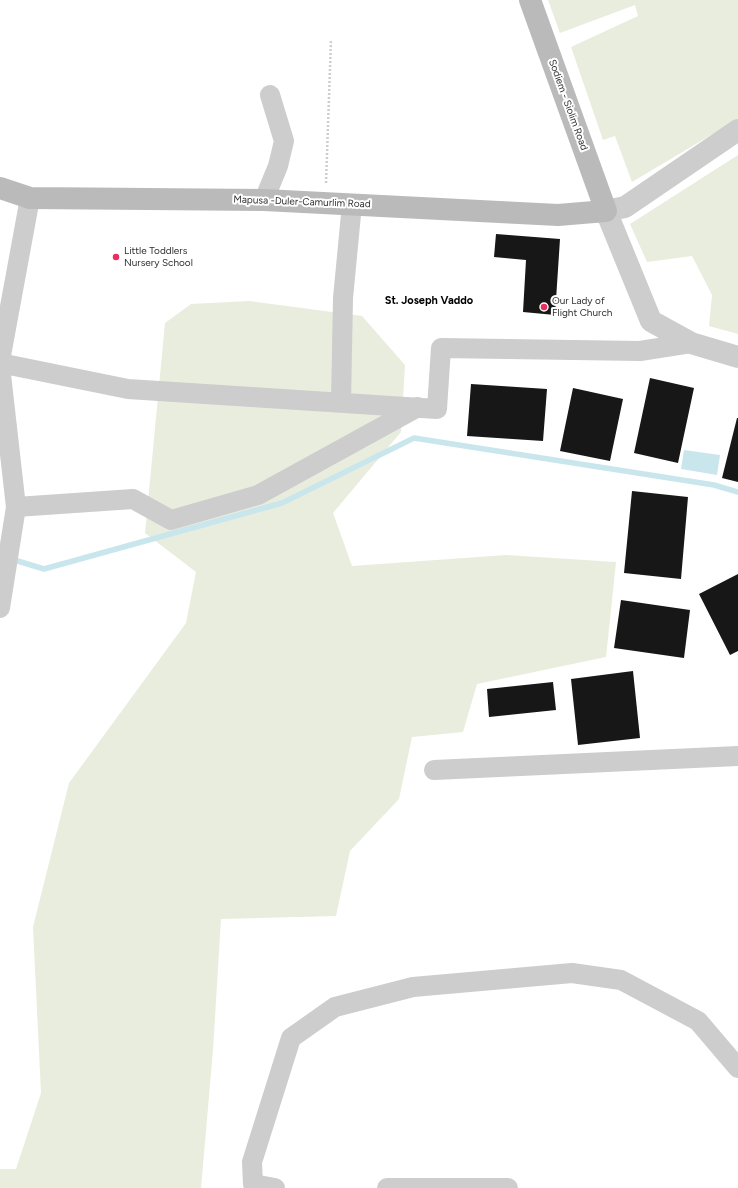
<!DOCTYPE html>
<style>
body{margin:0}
canvas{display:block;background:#fff}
</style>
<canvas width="738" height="1188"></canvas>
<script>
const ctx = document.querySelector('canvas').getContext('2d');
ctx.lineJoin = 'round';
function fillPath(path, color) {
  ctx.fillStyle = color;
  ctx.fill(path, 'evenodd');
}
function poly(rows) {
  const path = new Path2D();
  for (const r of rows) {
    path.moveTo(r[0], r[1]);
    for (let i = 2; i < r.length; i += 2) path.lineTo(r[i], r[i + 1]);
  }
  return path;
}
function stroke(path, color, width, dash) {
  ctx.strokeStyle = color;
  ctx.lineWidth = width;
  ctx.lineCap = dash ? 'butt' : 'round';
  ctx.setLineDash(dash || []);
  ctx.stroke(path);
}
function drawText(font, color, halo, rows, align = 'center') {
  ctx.font = font + ' Figtree,sans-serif';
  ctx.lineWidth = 4;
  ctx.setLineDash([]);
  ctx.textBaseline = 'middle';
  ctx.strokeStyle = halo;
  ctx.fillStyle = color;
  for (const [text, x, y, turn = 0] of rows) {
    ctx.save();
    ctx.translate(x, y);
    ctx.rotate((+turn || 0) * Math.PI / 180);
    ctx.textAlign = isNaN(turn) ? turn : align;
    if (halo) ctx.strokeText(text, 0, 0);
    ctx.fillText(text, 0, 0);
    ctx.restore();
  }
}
fillPath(poly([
 [548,0,738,0,738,119,632,182,615,136,603,140,571,47,638,16,635,5,560,33],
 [738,155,738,334,709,326,712,295,692,256,647,262,630,224],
 [249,301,362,316,405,365,401,432,333,513,352,566,506,555,616,562,606,657,477,684,463,732,412,737,399,799,350,851,336,916,221,919,213,1050,201,1188,0,1188,0,1169,16,1169,41,1093,33,927,69,783,186,623,196,572,145,533,165,323,191,304]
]), '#e9eddd');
fillPath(poly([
 [684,450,720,455,717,475,681,469]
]), '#c9e6ed');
stroke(poly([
 [11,559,44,569,282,503,414,438,714,485,738,492]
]), '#c9e6ed', 5.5);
fillPath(poly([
 [496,234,560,239,555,315,523,312,526,260,494,257],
 [650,378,694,388,678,463,634,453],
 [471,384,547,389,543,441,467,436],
 [573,388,623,399,610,461,560,451],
 [737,418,738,418,738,482,722,478],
 [632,491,688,497,681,579,624,573],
 [738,574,738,651,730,655,699,594],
 [621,600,690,610,684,658,614,648],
 [633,671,640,738,578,745,571,679],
 [553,682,556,710,489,717,487,689]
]), '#171717');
stroke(poly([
 [326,183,331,40]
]), '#cdcdcd', 2.5, [2, 2]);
stroke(poly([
 [264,200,278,166,284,141,270,95],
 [0,361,30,198],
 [0,363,128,389,437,409,441,348,640,351,691,343],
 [0,366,16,507,0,608],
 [341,402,343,298,352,204],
 [16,507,133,499,171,520,258,495,418,407],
 [434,770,738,756],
 [275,1188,253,1184,252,1162,291,1038,335,1007,413,987,572,973,621,980,698,1021,738,1068],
 [387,1188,508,1188]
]), '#cdcdcd', 20);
stroke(poly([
 [738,130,625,207,606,211,651,321,691,343,738,357]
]), '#cdcdcd', 22);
stroke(poly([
 [0,188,30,198,264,200,558,215,606,211,530,0]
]), '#bababa', 22);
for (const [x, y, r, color] of [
 [116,257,4,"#ea2e61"],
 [544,307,4,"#ea2e61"]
]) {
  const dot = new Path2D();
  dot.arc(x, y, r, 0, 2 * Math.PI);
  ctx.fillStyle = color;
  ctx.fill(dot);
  stroke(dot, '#fff', 1.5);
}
drawText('10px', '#303030', '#fff', [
 ["Sodiem - Siolim Road",568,105,70],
 ["Mapusa -Duler-Camurlim Road",302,202,2]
]);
drawText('10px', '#303030', '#fff', [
 ["Little Toddlers",124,251],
 ["Nursery School",124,263],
 ["Our Lady of",552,301],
 ["Flight Church",552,313]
], 'left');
drawText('bold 11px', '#000', '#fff', [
 ["St. Joseph Vaddo",429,301]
]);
</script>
